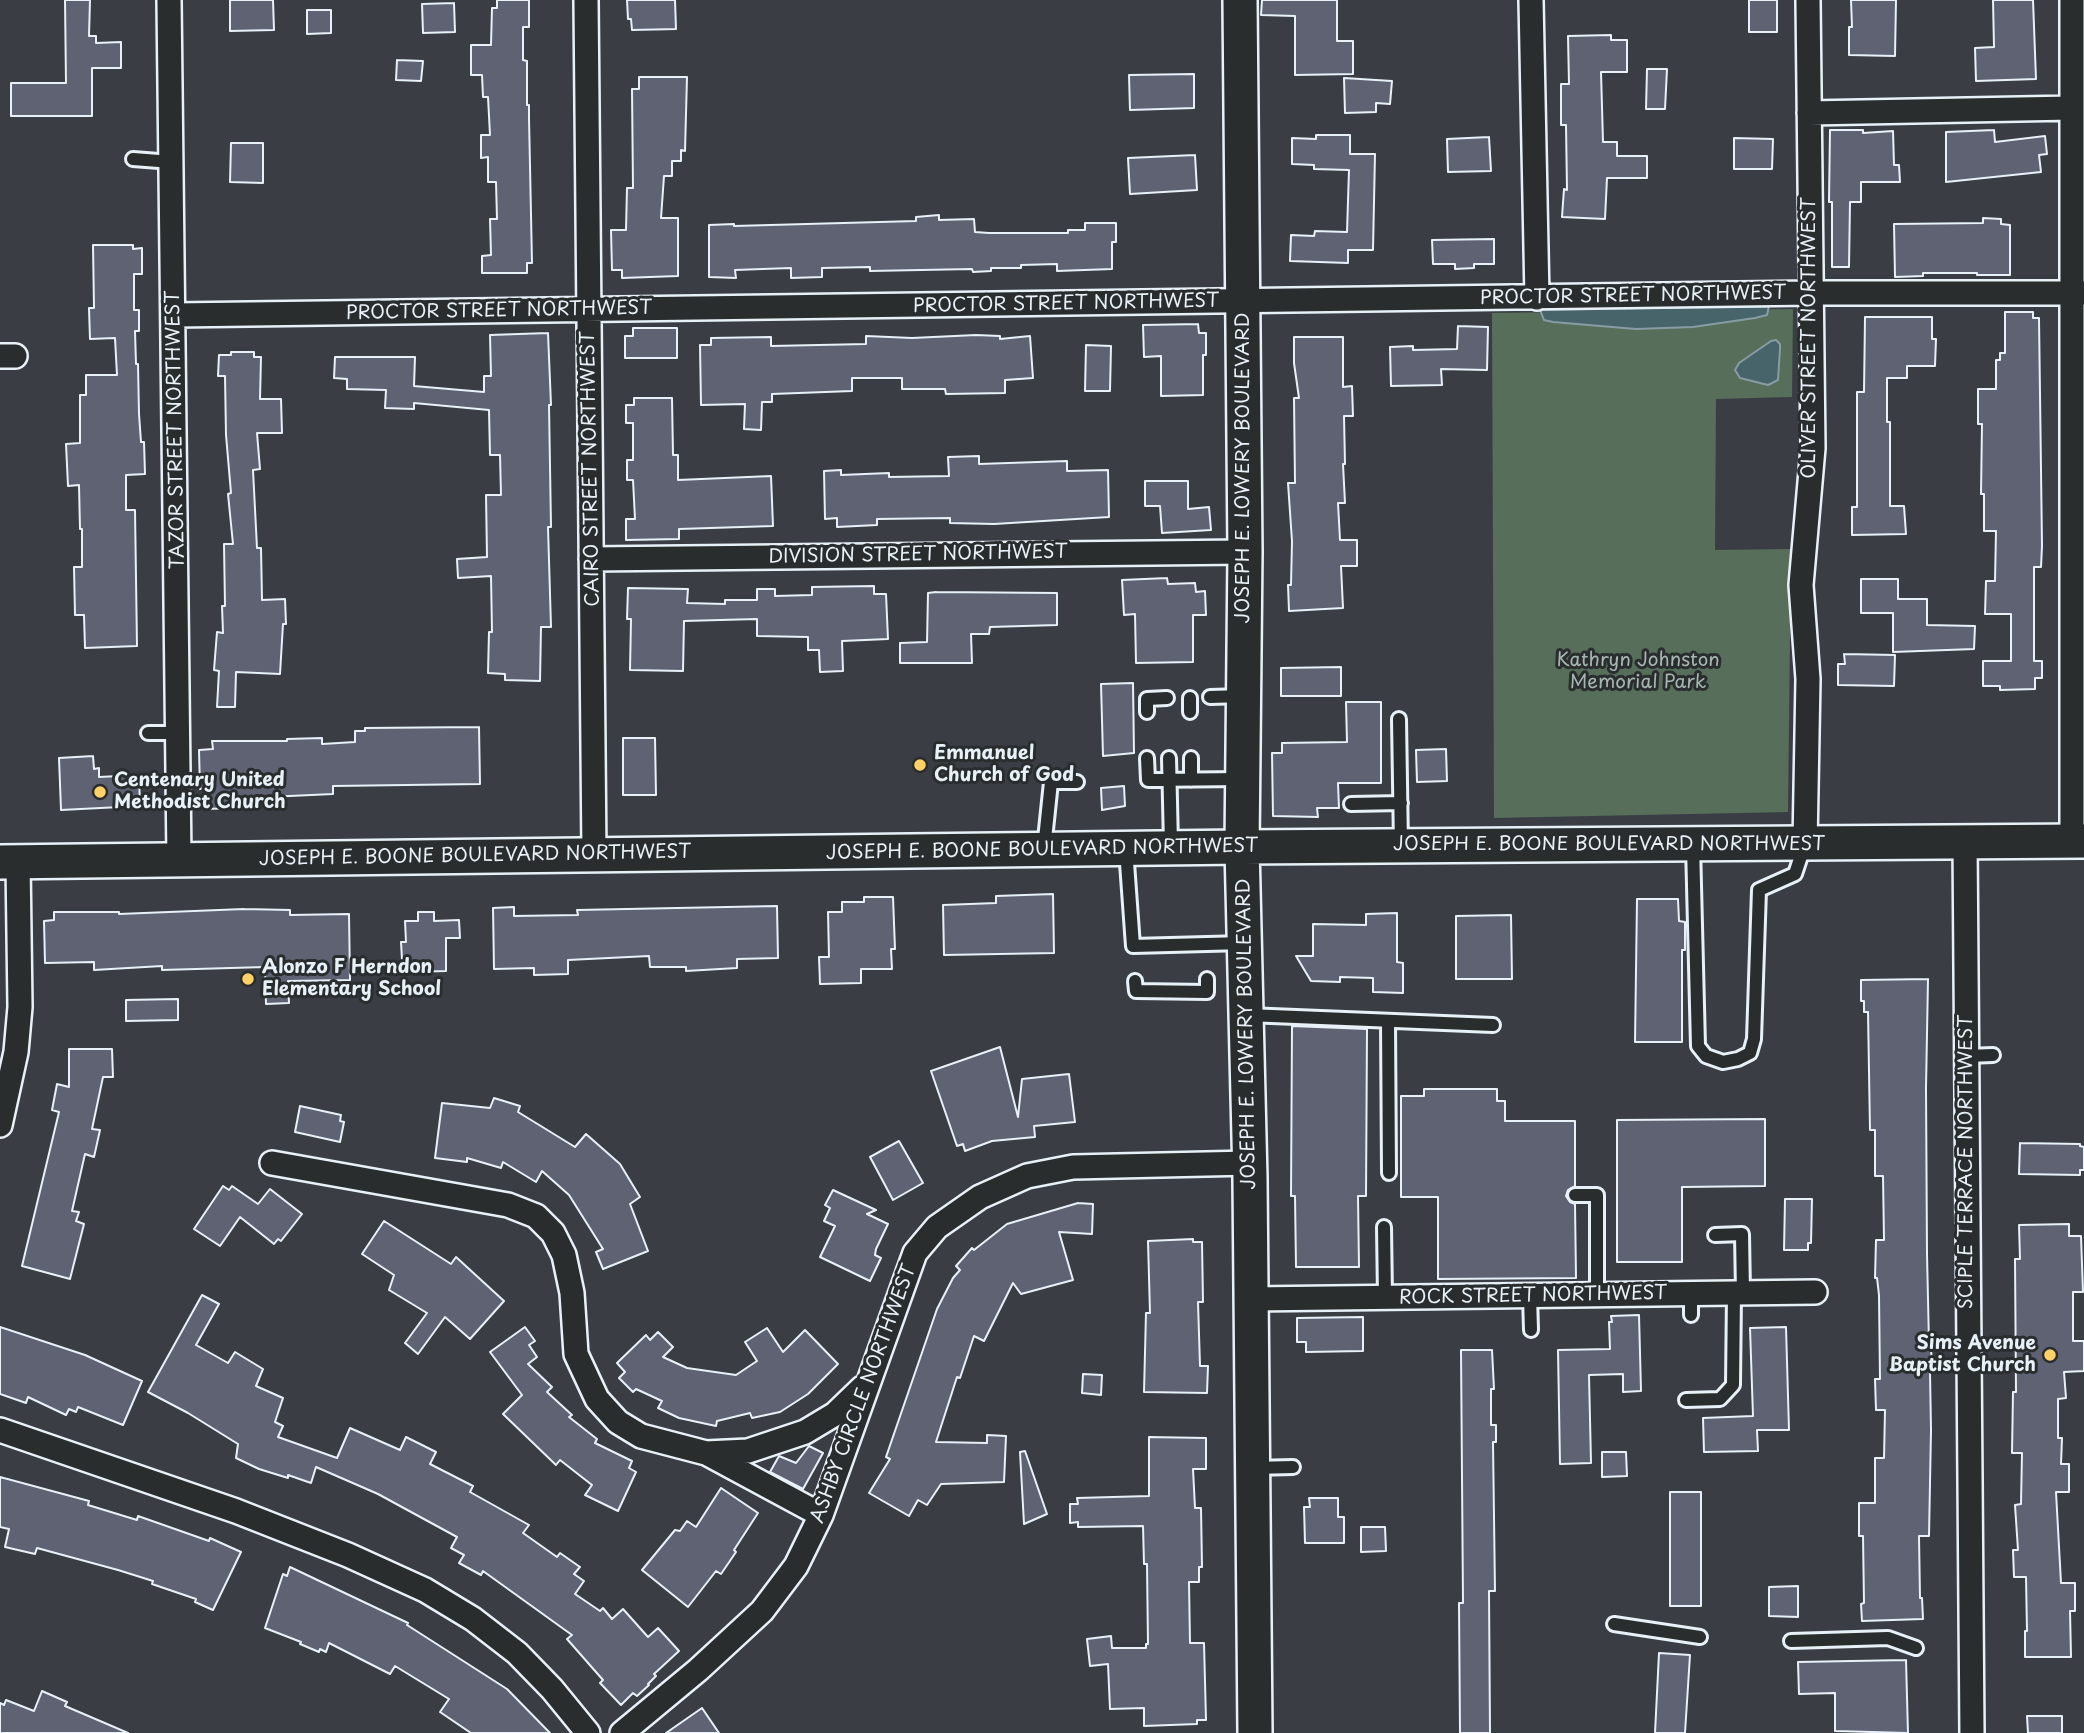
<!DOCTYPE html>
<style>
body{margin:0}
canvas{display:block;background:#3a3d43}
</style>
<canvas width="2084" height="1733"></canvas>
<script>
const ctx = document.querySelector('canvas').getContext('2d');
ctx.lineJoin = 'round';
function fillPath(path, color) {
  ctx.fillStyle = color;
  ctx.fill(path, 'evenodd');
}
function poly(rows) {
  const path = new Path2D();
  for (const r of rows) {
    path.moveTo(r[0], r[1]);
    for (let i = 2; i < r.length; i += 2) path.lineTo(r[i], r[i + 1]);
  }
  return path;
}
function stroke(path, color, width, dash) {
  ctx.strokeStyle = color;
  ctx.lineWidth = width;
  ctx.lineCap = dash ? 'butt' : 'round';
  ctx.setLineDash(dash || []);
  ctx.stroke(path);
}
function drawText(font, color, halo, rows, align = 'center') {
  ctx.font = font + ' "Playpen Sans",sans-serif';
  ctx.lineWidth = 6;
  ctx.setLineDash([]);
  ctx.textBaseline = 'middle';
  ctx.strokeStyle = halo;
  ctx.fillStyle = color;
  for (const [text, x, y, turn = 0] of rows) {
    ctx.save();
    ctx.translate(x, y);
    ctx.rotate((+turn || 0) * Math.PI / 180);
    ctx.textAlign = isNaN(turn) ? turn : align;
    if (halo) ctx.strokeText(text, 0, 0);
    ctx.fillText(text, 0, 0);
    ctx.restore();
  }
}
fillPath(poly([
 [1793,309,1792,397,1716,399,1715,550,1791,549,1788,812,1494,818,1492,313]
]), '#566e5a');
const water = poly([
 [1769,306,1767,315,1755,318,1693,327,1636,329,1553,322,1544,320,1540,310,1769,306],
 [1776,340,1780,344,1780,349,1778,380,1768,385,1740,378,1735,370,1739,363,1771,341,1776,340]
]);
fillPath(water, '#47646b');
stroke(water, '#879ca3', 2);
const building = poly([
 [65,0,90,0,89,36,96,36,96,43,121,42,121,68,92,68,92,116,11,116,11,83,66,83,65,0],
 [230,0,273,0,274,30,230,31,230,0],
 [497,0,529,0,529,27,523,27,523,60,527,61,527,105,529,105,529,118,532,263,527,263,527,273,482,273,482,256,491,255,490,219,497,219,496,182,488,182,488,157,481,158,481,135,490,135,488,97,483,97,482,75,471,75,471,45,491,45,492,8,497,8,497,0],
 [627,0,675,0,676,29,632,30,631,19,628,19,627,0],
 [1262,0,1337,0,1337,41,1353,41,1353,74,1295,75,1295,16,1261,15,1262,0],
 [1749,0,1777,0,1777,32,1749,32,1749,0],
 [1851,0,1896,0,1895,56,1849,55,1849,27,1852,27,1851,0],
 [1993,0,2033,0,2036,79,1976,81,1975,48,1994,47,1993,0],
 [454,3,455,32,423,33,422,4,454,3],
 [307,10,331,10,331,33,307,34,307,10],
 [1611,35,1611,40,1627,40,1627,72,1601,72,1603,142,1617,142,1617,156,1647,156,1647,178,1607,178,1605,219,1562,217,1564,189,1567,190,1566,125,1561,125,1561,84,1569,84,1568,36,1611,35],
 [397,60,423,61,421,81,396,80,397,60],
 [1647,69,1667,69,1665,109,1646,109,1647,69],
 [1194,74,1194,108,1130,110,1129,75,1194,74],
 [639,77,687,77,685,151,681,150,681,161,672,161,672,176,664,176,661,218,678,218,678,276,622,278,622,270,612,270,611,230,626,230,627,188,633,188,632,89,639,89,639,77],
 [1344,78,1392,81,1390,104,1376,103,1376,112,1345,113,1344,78],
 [1830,130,1863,130,1863,133,1893,131,1894,165,1899,165,1900,182,1861,182,1861,202,1850,202,1849,267,1832,267,1832,202,1829,202,1830,130],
 [1994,130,1995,142,2045,136,2047,154,2039,155,2041,172,1946,182,1946,132,1994,130],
 [1316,135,1350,135,1350,154,1375,154,1373,250,1348,250,1348,263,1290,261,1291,235,1314,236,1315,231,1347,232,1349,170,1314,169,1314,165,1292,164,1292,138,1316,139,1316,135],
 [1489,137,1491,171,1448,172,1447,139,1489,137],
 [1734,138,1773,139,1772,169,1734,169,1734,138],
 [231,143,263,143,263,183,230,182,231,143],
 [1195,155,1197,190,1130,194,1128,158,1195,155],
 [939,215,939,220,974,219,975,232,989,233,1068,233,1068,230,1085,230,1085,223,1116,223,1116,242,1112,242,1112,269,1057,271,1057,264,1021,265,1021,268,991,268,991,271,973,272,972,269,870,271,870,267,822,268,822,277,791,278,791,268,735,270,736,278,709,277,709,225,734,224,734,226,916,221,916,217,939,215],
 [1983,218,2001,219,2001,224,2010,225,2010,275,1977,275,1977,273,1923,273,1923,276,1895,277,1894,224,1983,223,1983,218],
 [1494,239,1494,264,1474,264,1474,268,1455,269,1455,264,1433,264,1432,240,1494,239],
 [93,245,133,245,133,249,142,248,142,274,134,274,134,310,139,310,139,331,135,331,136,364,138,364,139,414,141,442,144,442,145,474,126,475,126,510,135,510,137,646,85,648,84,615,75,615,74,567,82,567,82,529,80,529,79,485,68,486,66,444,80,443,80,395,86,395,86,375,117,375,115,338,90,339,89,308,94,308,93,245],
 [2005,312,2033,312,2033,318,2039,318,2042,546,2041,567,2034,567,2034,661,2042,661,2042,678,2035,678,2035,689,2000,690,2000,686,1983,686,1983,661,2011,661,2011,614,1985,614,1986,581,1995,581,1996,531,1984,531,1984,494,1981,494,1982,424,1978,424,1978,389,1996,389,1996,360,2000,360,2000,353,2005,353,2005,312],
 [1865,317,1932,317,1932,339,1936,339,1935,366,1907,366,1907,378,1887,378,1887,422,1890,422,1890,506,1904,506,1906,534,1852,535,1852,507,1857,507,1857,392,1864,392,1865,317],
 [1198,324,1199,333,1206,333,1206,355,1203,355,1203,395,1161,396,1161,356,1144,357,1143,325,1198,324],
 [1458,326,1488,327,1487,370,1441,369,1442,385,1391,386,1390,347,1413,346,1413,350,1457,349,1458,326],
 [633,328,677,328,677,358,625,358,625,336,633,336,633,328],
 [548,333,551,405,549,405,551,527,548,527,551,627,541,627,540,681,505,680,505,674,488,673,489,632,492,632,491,576,458,578,457,559,487,557,486,495,501,495,500,455,490,455,489,410,414,403,414,409,385,408,386,390,347,389,347,379,334,378,335,357,415,357,414,386,484,392,484,376,491,376,490,335,548,333],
 [976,335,1000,336,1000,339,1030,336,1033,378,1005,380,1005,393,946,394,945,389,902,389,902,378,852,378,852,391,772,394,772,402,762,402,761,430,744,429,745,404,701,405,700,345,711,345,711,338,771,337,771,346,866,344,866,336,912,338,976,335],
 [1294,337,1343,337,1343,387,1352,386,1353,416,1344,416,1345,464,1343,464,1345,503,1338,503,1340,540,1357,540,1357,566,1341,566,1343,608,1289,611,1288,585,1291,585,1292,541,1288,483,1295,483,1294,398,1299,398,1294,363,1294,337],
 [1086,345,1111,346,1110,391,1085,391,1086,345],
 [231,352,254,352,254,357,261,357,260,399,281,399,282,433,257,433,260,469,253,470,257,548,261,548,262,600,285,599,286,624,283,624,280,674,236,672,235,707,217,707,219,671,214,670,217,632,223,633,222,606,225,606,224,544,233,544,228,494,231,493,226,435,225,376,218,376,219,355,231,355,231,352],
 [634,398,672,398,673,455,678,455,678,480,771,476,773,526,679,529,679,539,626,540,626,519,635,519,633,480,627,480,627,460,633,460,633,423,626,423,626,405,634,405,634,398],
 [979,456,979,464,1067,461,1067,471,1108,470,1109,517,994,524,950,523,950,518,877,519,877,525,837,527,837,518,825,519,824,471,841,470,841,475,889,473,889,477,949,476,948,457,979,456],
 [1145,481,1188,481,1188,509,1209,507,1211,530,1162,533,1160,506,1145,506,1145,481],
 [1167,578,1168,584,1195,583,1196,592,1205,591,1206,615,1193,615,1193,662,1136,663,1135,614,1124,615,1122,580,1167,578],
 [1861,579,1898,579,1898,599,1927,599,1927,625,1975,626,1974,649,1893,652,1893,613,1861,613,1861,579],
 [874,586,874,594,886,594,888,639,842,641,843,671,820,672,819,650,808,650,808,637,757,636,757,619,684,621,683,671,630,670,631,619,627,619,628,588,688,589,687,603,725,604,725,600,757,600,757,589,775,589,775,596,812,595,812,587,874,586],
 [936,592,1057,593,1057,625,990,627,989,634,971,634,972,663,900,663,900,643,927,642,928,593,936,592],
 [1844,654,1895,655,1894,686,1838,685,1838,664,1845,664,1844,654],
 [1341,667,1341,696,1281,696,1281,668,1341,667],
 [1133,683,1134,753,1103,756,1101,684,1133,683],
 [1346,702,1381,702,1381,783,1338,783,1339,808,1317,808,1318,817,1273,816,1272,753,1282,753,1282,743,1347,742,1346,702],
 [479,727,480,784,333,786,333,794,268,797,268,802,236,802,236,808,205,809,204,788,200,789,199,750,213,749,212,741,287,741,287,739,322,738,322,744,355,742,355,731,365,731,365,728,479,727],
 [623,738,655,738,656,795,623,795,623,738],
 [1446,749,1447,781,1417,782,1416,750,1446,749],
 [93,756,94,769,99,768,99,777,139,775,140,806,61,810,59,758,93,756],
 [1124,786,1125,806,1102,810,1101,788,1124,786],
 [1053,894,1054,953,944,955,943,905,996,903,996,896,1053,894],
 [864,897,893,897,895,949,891,949,892,969,861,969,861,983,820,984,819,957,829,957,828,912,842,912,842,902,864,902,864,897],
 [1637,899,1678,899,1679,921,1685,922,1685,950,1682,950,1682,1042,1635,1042,1637,899],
 [777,906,778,958,737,959,737,968,686,971,686,967,650,967,649,956,568,960,568,974,534,975,534,968,494,969,493,908,514,907,514,916,578,915,577,910,777,906],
 [244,909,290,910,290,915,349,914,350,980,288,981,289,1003,266,1004,265,967,162,970,162,966,94,970,94,962,45,963,44,921,54,920,54,912,119,912,119,914,244,909],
 [418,912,434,912,434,921,459,920,460,938,446,938,446,971,408,972,408,960,402,960,401,942,406,942,405,921,418,921,418,912],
 [1397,913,1397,962,1403,963,1403,993,1373,992,1373,978,1340,977,1340,982,1311,981,1296,956,1313,956,1313,924,1366,925,1366,914,1397,913],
 [1511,915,1512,979,1456,979,1456,916,1511,915],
 [1928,979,1926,1088,1927,1254,1929,1344,1931,1344,1932,1373,1930,1373,1931,1430,1929,1536,1919,1536,1920,1598,1922,1598,1923,1619,1862,1621,1861,1604,1864,1603,1863,1536,1859,1536,1859,1503,1875,1503,1875,1458,1884,1458,1885,1410,1876,1410,1875,1379,1880,1379,1879,1295,1877,1278,1875,1278,1876,1240,1884,1240,1883,1176,1875,1176,1875,1130,1870,1130,1868,1012,1864,1012,1864,1001,1861,1001,1861,980,1928,979],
 [178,999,178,1020,126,1021,126,1000,178,999],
 [1292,1026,1367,1029,1366,1196,1358,1196,1359,1267,1296,1267,1295,1196,1291,1196,1292,1026],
 [1000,1047,1018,1117,1022,1079,1069,1074,1075,1122,1034,1126,1035,1137,992,1141,965,1151,963,1144,957,1146,931,1071,1000,1047],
 [69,1049,112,1049,113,1077,103,1077,92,1129,100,1130,94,1157,85,1154,72,1211,79,1212,76,1221,84,1224,70,1279,22,1266,59,1112,52,1110,57,1084,69,1087,69,1049],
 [1424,1089,1497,1089,1497,1101,1505,1101,1505,1121,1575,1121,1575,1186,1568,1190,1566,1196,1570,1202,1575,1204,1576,1278,1438,1279,1438,1197,1401,1197,1401,1096,1424,1096,1424,1089],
 [494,1098,520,1106,518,1112,575,1147,586,1134,620,1164,640,1197,630,1204,648,1251,603,1269,596,1252,603,1249,569,1195,542,1171,536,1182,503,1162,501,1168,467,1158,467,1162,435,1158,442,1103,490,1108,494,1098],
 [300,1106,341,1115,340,1121,344,1122,340,1142,295,1132,300,1106],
 [1765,1119,1765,1186,1682,1187,1682,1262,1617,1262,1617,1120,1765,1119],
 [899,1141,923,1183,893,1200,870,1157,899,1141],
 [2020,1143,2080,1144,2080,1146,2084,1147,2084,1170,2080,1170,2080,1175,2019,1174,2020,1143],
 [223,1186,229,1190,232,1186,258,1204,270,1189,302,1214,281,1241,278,1239,274,1244,240,1217,220,1246,194,1229,223,1186],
 [833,1190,876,1210,867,1214,888,1224,876,1249,875,1255,881,1258,870,1281,820,1257,835,1226,824,1221,830,1208,825,1205,833,1190],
 [1785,1199,1812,1199,1811,1243,1808,1243,1808,1250,1784,1250,1785,1199],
 [1078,1203,1093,1204,1092,1234,1059,1232,1073,1280,1021,1294,1013,1283,984,1341,974,1336,960,1378,957,1377,936,1442,987,1443,987,1435,1006,1436,1004,1482,941,1484,927,1505,918,1500,909,1516,869,1493,890,1459,886,1457,937,1309,953,1278,960,1270,956,1266,972,1248,974,1250,1007,1224,1078,1203],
 [384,1221,451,1264,456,1257,504,1301,470,1339,445,1317,418,1354,405,1343,427,1313,389,1290,394,1275,362,1254,384,1221],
 [2069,1224,2069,1236,2081,1236,2083,1292,2073,1292,2073,1341,2084,1341,2084,1371,2064,1372,2066,1398,2058,1399,2058,1438,2062,1438,2061,1464,2069,1464,2069,1492,2056,1492,2061,1583,2075,1583,2075,1611,2070,1611,2071,1657,2025,1657,2025,1631,2027,1631,2026,1577,2014,1577,2013,1550,2018,1550,2015,1505,2021,1504,2022,1453,2012,1453,2013,1392,2016,1392,2015,1259,2020,1259,2019,1225,2069,1224],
 [1193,1239,1193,1242,1202,1242,1203,1302,1198,1302,1200,1366,1208,1366,1207,1393,1144,1392,1146,1313,1150,1313,1148,1241,1193,1239],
 [202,1295,219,1304,196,1345,228,1363,235,1352,263,1369,256,1386,283,1398,275,1422,283,1426,278,1437,337,1458,350,1428,400,1450,406,1437,436,1452,430,1464,473,1486,470,1492,529,1525,523,1533,557,1557,560,1553,580,1567,574,1574,584,1581,575,1594,600,1611,603,1608,612,1619,623,1609,648,1637,658,1628,679,1651,654,1674,656,1676,648,1684,649,1685,637,1696,633,1693,621,1705,600,1683,603,1680,567,1639,572,1635,483,1571,481,1575,459,1563,464,1555,451,1548,457,1537,378,1494,316,1467,311,1483,288,1475,288,1478,259,1469,236,1458,238,1444,188,1413,148,1392,202,1295],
 [1639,1315,1641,1391,1623,1392,1623,1374,1589,1375,1591,1463,1560,1464,1558,1350,1610,1349,1609,1322,1612,1322,1611,1316,1639,1315],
 [1363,1317,1363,1351,1306,1352,1306,1342,1297,1342,1297,1318,1363,1317],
 [0,1327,85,1355,142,1381,123,1425,78,1407,76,1412,69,1409,66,1415,28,1397,26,1403,0,1394,0,1327],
 [525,1327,535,1341,529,1345,537,1357,528,1364,552,1387,547,1392,572,1415,569,1417,597,1439,595,1443,632,1461,629,1468,636,1472,618,1511,585,1495,592,1485,560,1460,556,1465,503,1414,522,1395,490,1352,525,1327],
 [1786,1327,1789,1430,1757,1430,1758,1451,1704,1452,1703,1418,1753,1416,1750,1328,1786,1327],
 [767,1328,783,1352,805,1330,838,1364,808,1394,780,1412,752,1418,750,1413,717,1421,716,1426,679,1418,658,1408,662,1401,636,1389,633,1392,619,1378,625,1372,617,1363,646,1335,650,1340,658,1332,673,1347,663,1357,687,1368,736,1375,757,1361,745,1342,767,1328],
 [1461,1350,1492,1350,1494,1389,1491,1389,1491,1425,1496,1425,1496,1442,1493,1442,1495,1591,1489,1591,1490,1733,1460,1733,1459,1603,1463,1603,1461,1350],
 [1083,1374,1102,1375,1101,1395,1082,1393,1083,1374],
 [1149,1437,1206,1438,1206,1469,1193,1469,1195,1508,1201,1508,1202,1567,1199,1567,1199,1582,1189,1582,1190,1643,1204,1643,1206,1720,1197,1720,1197,1724,1144,1726,1144,1708,1110,1709,1108,1664,1090,1666,1087,1639,1111,1636,1112,1648,1146,1648,1146,1644,1148,1644,1147,1564,1144,1564,1143,1526,1078,1527,1078,1522,1070,1523,1070,1504,1078,1504,1077,1498,1149,1496,1149,1437],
 [809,1446,823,1453,803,1489,770,1472,779,1456,796,1463,809,1446],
 [1025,1451,1047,1514,1024,1524,1020,1452,1025,1451],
 [1602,1452,1626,1452,1627,1476,1602,1477,1602,1452],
 [0,1477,89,1501,88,1505,137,1520,138,1516,209,1541,210,1538,241,1552,213,1610,195,1602,196,1599,152,1584,153,1581,118,1570,37,1548,35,1554,5,1547,9,1529,0,1527,0,1477],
 [721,1488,758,1513,734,1550,736,1552,721,1574,716,1571,688,1607,642,1570,675,1530,680,1531,687,1521,696,1527,721,1488],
 [1670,1492,1701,1492,1701,1606,1670,1606,1670,1492],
 [1309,1498,1338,1498,1338,1517,1344,1517,1344,1543,1305,1543,1304,1507,1310,1507,1309,1498],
 [1361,1527,1385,1527,1386,1551,1361,1552,1361,1527],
 [290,1567,408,1623,407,1625,507,1689,550,1733,471,1733,440,1712,449,1699,395,1666,390,1674,329,1643,326,1652,320,1649,319,1652,300,1644,301,1642,265,1628,283,1574,287,1576,290,1567],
 [1798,1586,1798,1617,1769,1616,1769,1587,1798,1586],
 [1659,1653,1690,1655,1685,1733,1655,1733,1659,1653],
 [1906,1660,1908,1733,1835,1731,1835,1693,1799,1694,1798,1662,1906,1660],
 [42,1691,67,1702,65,1706,128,1733,0,1733,0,1703,4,1705,6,1700,34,1711,42,1691],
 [702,1708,719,1733,666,1733,702,1708],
 [2027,1716,2062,1716,2062,1733,2028,1733,2027,1716]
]);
fillPath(building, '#5e6273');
stroke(building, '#e8f1f8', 2);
const lane = poly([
 [133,159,172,162],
 [1210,697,1243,696],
 [1190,698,1190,712],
 [1147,712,1147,699,1167,698],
 [1399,719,1401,846],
 [148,733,178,733],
 [1147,758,1148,780,1242,779],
 [1169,758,1171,845],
 [1191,758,1191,780],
 [1351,804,1401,803],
 [1693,845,1698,1046,1706,1056,1723,1062,1738,1059,1750,1053,1754,1039,1759,890,1795,874,1805,844],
 [1044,849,1051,782,1077,782],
 [1126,849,1133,946,1244,943],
 [1135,981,1136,991,1207,992,1207,979],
 [1247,1015,1493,1025],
 [1388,1021,1389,1173],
 [1967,1056,1993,1055],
 [1575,1195,1597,1195,1597,1295],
 [1384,1227,1385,1297],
 [1715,1235,1742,1234,1743,1293],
 [1691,1294,1691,1315],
 [1530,1296,1531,1330],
 [1686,1400,1720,1399,1733,1385,1734,1293],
 [1253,1468,1293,1467],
 [1614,1624,1700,1637],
 [1791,1641,1888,1638,1916,1648]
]);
const street = poly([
 [169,0,179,860],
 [586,0,594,855],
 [1531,0,1537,298],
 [2072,0,2072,841],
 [1809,113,2072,108],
 [175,315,1812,293,2084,293],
 [0,356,15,356],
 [591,559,1245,552],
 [1965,842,1972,1733],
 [1805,844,1808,679,1801,585,1813,448,1808,0],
 [0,1125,16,1052,20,1007,18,862],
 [272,1163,508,1205,536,1216,553,1233,564,1255,572,1293,576,1354,597,1399,618,1422,641,1436,706,1453,748,1451,805,1432,835,1414,862,1388],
 [1251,1299,1815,1292],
 [0,1430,236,1511,348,1555,425,1590,473,1619,517,1653,552,1689,588,1733],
 [706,1453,821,1515],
 [622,1733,698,1670,762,1611,796,1566,821,1515,915,1253,937,1227,980,1197,1027,1176,1073,1167,1250,1163]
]);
const secondary = poly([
 [1240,0,1245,552,1242,847,1250,1179,1255,1733],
 [0,862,1242,847,2084,841]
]);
stroke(lane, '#e8f1f8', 18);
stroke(street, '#e8f1f8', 28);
stroke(secondary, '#e8f1f8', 38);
stroke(lane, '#2a2d2e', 12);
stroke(street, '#2a2d2e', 23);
stroke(secondary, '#2a2d2e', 33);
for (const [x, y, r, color] of [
 [920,765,7,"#ffd166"],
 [100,792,7,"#ffd166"],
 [248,979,7,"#ffd166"],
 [2050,1355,7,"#ffd166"]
]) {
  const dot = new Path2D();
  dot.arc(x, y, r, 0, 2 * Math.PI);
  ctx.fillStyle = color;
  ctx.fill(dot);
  stroke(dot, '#2a2d2e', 2.5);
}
drawText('19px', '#e8f1f8', '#2a2d2e', [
 ["PROCTOR STREET NORTHWEST",1633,296,-1],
 ["PROCTOR STREET NORTHWEST",1066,304,-1],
 ["PROCTOR STREET NORTHWEST",499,311,-1],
 ["OLIVER STREET NORTHWEST",1810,338,-90],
 ["TAZOR STREET NORTHWEST",176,430,-91],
 ["JOSEPH E. LOWERY BOULEVARD",1244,468,-90],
 ["CAIRO STREET NORTHWEST",591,469,-91],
 ["DIVISION STREET NORTHWEST",918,555,-1],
 ["JOSEPH E. BOONE BOULEVARD NORTHWEST",1609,845],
 ["JOSEPH E. BOONE BOULEVARD NORTHWEST",1042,850,-1],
 ["JOSEPH E. BOONE BOULEVARD NORTHWEST",475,856,-1],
 ["JOSEPH E. LOWERY BOULEVARD",1247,1034,-91],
 ["SCIPLE TERRACE NORTHWEST",1967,1162,-90],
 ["ROCK STREET NORTHWEST",1533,1296,-1],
 ["ASHBY CIRCLE NORTHWEST",864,1394,-70]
]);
drawText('19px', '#a6b6b1', '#2a2d2e', [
 ["Kathryn Johnston",1638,661],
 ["Memorial Park",1638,683]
]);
drawText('bold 19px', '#e8f1f8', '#2a2d2e', [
 ["Emmanuel",934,754],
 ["Church of God",934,776],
 ["Centenary United",114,781],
 ["Methodist Church",114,803],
 ["Alonzo F Herndon",262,968],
 ["Elementary School",262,990],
 ["Sims Avenue",2036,1344,"right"],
 ["Baptist Church",2036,1366,"right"]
], 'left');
</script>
